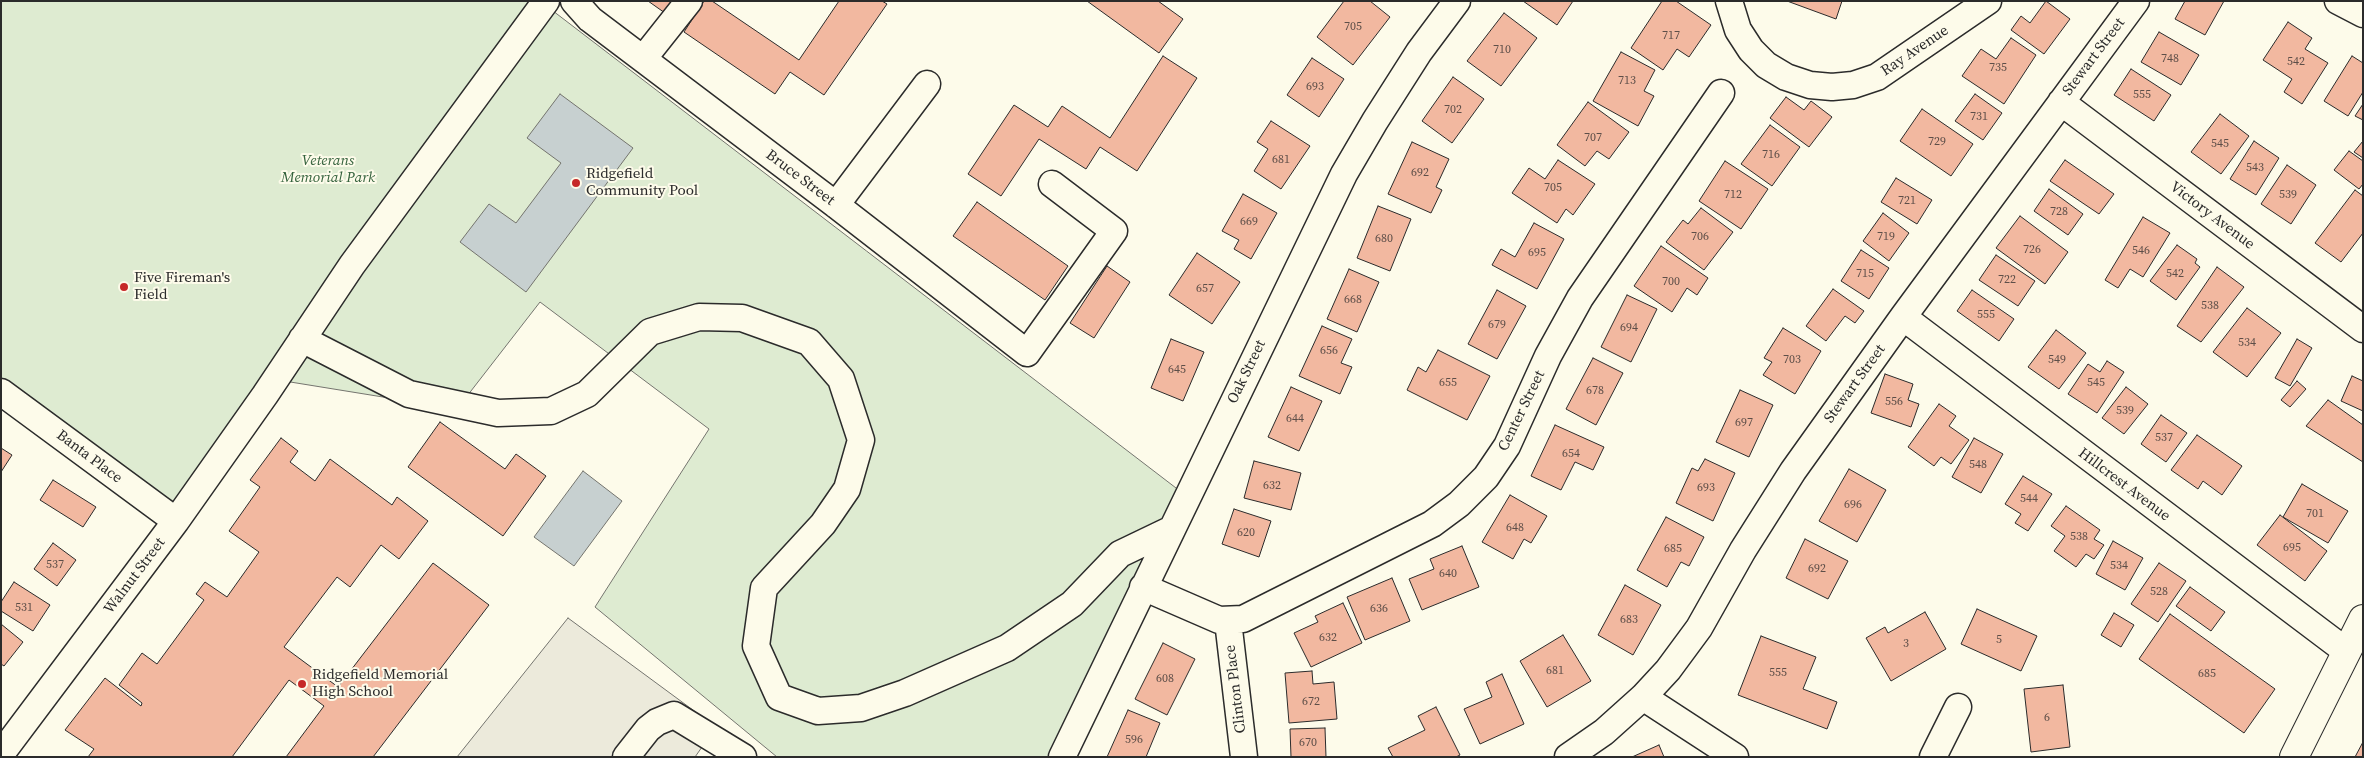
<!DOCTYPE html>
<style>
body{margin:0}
#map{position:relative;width:2364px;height:758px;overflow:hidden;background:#fdfbea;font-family:"Source Serif 4",serif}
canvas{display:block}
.frame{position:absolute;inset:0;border:2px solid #2b2b2b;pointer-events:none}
</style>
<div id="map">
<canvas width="2364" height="758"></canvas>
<div class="frame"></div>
</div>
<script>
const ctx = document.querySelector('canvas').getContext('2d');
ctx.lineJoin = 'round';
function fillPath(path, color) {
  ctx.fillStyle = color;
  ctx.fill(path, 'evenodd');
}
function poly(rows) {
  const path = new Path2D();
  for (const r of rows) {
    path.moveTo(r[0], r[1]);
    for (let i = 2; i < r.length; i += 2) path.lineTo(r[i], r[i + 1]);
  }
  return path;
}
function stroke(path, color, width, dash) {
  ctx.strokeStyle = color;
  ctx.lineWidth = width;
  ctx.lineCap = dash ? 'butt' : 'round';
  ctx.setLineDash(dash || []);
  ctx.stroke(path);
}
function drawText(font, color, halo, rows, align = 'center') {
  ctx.font = font + ' "Source Serif 4",serif';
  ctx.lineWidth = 4;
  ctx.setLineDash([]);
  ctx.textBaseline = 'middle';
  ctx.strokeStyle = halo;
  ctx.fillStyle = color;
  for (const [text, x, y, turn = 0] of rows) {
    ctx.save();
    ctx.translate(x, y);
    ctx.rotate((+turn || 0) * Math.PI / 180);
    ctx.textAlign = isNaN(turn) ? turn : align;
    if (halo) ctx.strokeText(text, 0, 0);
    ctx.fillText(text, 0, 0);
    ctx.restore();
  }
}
const green = poly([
 [1,1,540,1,1193,501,1062,757,777,757,595,607,709,429,540,302,457,409,278,380,176,521,1,396,1,1]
]);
fillPath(green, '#deebd1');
stroke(green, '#74746e', 1);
const parking = poly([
 [568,618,716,727,695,757,457,757,568,618]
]);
fillPath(parking, '#eceadb');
stroke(parking, '#74746e', 1);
const water = poly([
 [560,94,633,148,526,292,460,242,489,204,516,223,561,163,527,138,560,94],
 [583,471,622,501,574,566,534,537,583,471]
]);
fillPath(water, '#c7d0d0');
stroke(water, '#74746e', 1);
const building = poly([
 [648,1,673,1,665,13,648,1],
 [704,1,712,1,799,60,839,1,882,1,887,4,824,95,790,72,775,94,684,32,704,1],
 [1087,1,1158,1,1183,19,1159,53,1087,1],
 [1344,1,1370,1,1390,17,1353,65,1317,37,1344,1],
 [1523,1,1573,1,1557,25,1523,1],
 [1662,1,1676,1,1711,25,1689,57,1677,49,1663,70,1631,48,1662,1],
 [1787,1,1842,1,1836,19,1787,1],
 [2046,1,2070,19,2044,54,2011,30,2021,16,2030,23,2046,1],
 [2185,1,2224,1,2205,35,2175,19,2185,1],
 [1504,13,1537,38,1501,86,1467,61,1504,13],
 [2288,22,2312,38,2305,49,2328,63,2302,104,2284,92,2292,79,2263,60,2288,22],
 [2159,32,2199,55,2181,85,2141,62,2159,32],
 [2011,38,2036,55,2004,104,1962,76,1981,49,1996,59,2011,38],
 [1621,52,1655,70,1644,91,1654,96,1638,126,1593,101,1621,52],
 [1163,56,1197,78,1137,171,1100,147,1086,169,1039,139,1001,196,968,174,1014,105,1048,127,1062,106,1110,138,1163,56],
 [2352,56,2363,63,2363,92,2348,116,2324,101,2352,56],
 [1312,58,1344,79,1319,117,1287,95,1312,58],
 [2131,69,2171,95,2154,121,2114,95,2131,69],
 [1453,77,1484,99,1452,143,1422,121,1453,77],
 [1975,94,2002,113,1983,140,1955,121,1975,94],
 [1786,97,1804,110,1811,101,1832,117,1809,147,1770,118,1786,97],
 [1588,102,1629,132,1609,159,1597,151,1585,166,1557,145,1588,102],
 [2363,104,2363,120,2355,116,2363,104],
 [1922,109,1973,144,1951,176,1900,141,1922,109],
 [2220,114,2249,136,2221,174,2191,152,2220,114],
 [1271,121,1310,146,1281,189,1254,171,1268,149,1257,142,1271,121],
 [1770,125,1800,147,1772,186,1741,164,1770,125],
 [2254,141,2279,158,2256,195,2230,179,2254,141],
 [2363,141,2363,158,2354,152,2363,141],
 [1412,142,1449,159,1436,187,1442,190,1431,213,1388,194,1412,142],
 [2349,151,2363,161,2363,184,2359,189,2334,170,2349,151],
 [1558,160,1595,184,1573,215,1566,209,1557,223,1512,193,1529,168,1545,179,1558,160],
 [2065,160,2114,194,2099,214,2050,181,2065,160],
 [1725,161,1768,189,1741,229,1699,201,1725,161],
 [2287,165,2316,185,2291,224,2261,204,2287,165],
 [1896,178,1932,200,1917,224,1881,202,1896,178],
 [2049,189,2083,214,2068,235,2034,211,2049,189],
 [2355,190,2363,196,2363,233,2341,262,2315,243,2355,190],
 [1243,194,1277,213,1251,259,1234,249,1239,240,1222,231,1243,194],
 [977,202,1068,266,1045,300,953,236,977,202],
 [1378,206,1411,219,1390,271,1357,258,1378,206],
 [1701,208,1733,232,1704,270,1666,242,1683,220,1688,224,1701,208],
 [1883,213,1909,233,1889,261,1863,241,1883,213],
 [2020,216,2068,252,2045,284,1996,248,2020,216],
 [2143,217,2170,233,2143,277,2130,269,2118,288,2105,280,2143,217],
 [1534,223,1564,239,1537,289,1492,265,1501,249,1515,257,1534,223],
 [2177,245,2197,259,2195,263,2200,267,2176,300,2150,281,2177,245],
 [1661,246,1708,278,1697,295,1687,288,1672,312,1634,286,1661,246],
 [1861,250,1889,268,1869,299,1841,281,1861,250],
 [1197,253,1240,282,1212,324,1169,295,1197,253],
 [1996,255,2035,281,2018,306,1979,280,1996,255],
 [1107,266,1130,282,1094,338,1070,323,1107,266],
 [2217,267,2244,287,2201,342,2177,326,2217,267],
 [1349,269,1379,282,1357,332,1327,319,1349,269],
 [1833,289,1864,311,1855,323,1845,316,1826,341,1806,326,1833,289],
 [1497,290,1526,306,1497,359,1468,344,1497,290],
 [1972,290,2014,319,1999,341,1957,311,1972,290],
 [1627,295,1657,309,1631,362,1601,347,1627,295],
 [2247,308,2281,333,2247,377,2213,352,2247,308],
 [1322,326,1352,339,1341,363,1352,367,1340,394,1299,376,1322,326],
 [1783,328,1821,351,1795,394,1763,375,1772,362,1764,358,1783,328],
 [2056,330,2086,353,2059,389,2028,367,2056,330],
 [1171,339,1204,352,1183,401,1151,388,1171,339],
 [2297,339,2312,348,2290,386,2275,378,2297,339],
 [1438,350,1490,376,1467,420,1407,390,1418,367,1426,372,1438,350],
 [1593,358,1623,373,1596,425,1566,409,1593,358],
 [2107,361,2124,372,2097,413,2068,394,2088,364,2100,372,2107,361],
 [1885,374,1913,384,1908,400,1919,404,1911,427,1871,413,1885,374],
 [2352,376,2363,381,2363,411,2341,401,2352,376],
 [2297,381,2306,389,2290,407,2281,400,2297,381],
 [1291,387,1322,401,1299,451,1268,437,1291,387],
 [2126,387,2148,404,2124,434,2102,418,2126,387],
 [1740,390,1773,405,1749,457,1716,442,1740,390],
 [2328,400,2363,425,2363,462,2306,426,2328,400],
 [1939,404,1956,416,1949,426,1969,440,1951,464,1941,457,1934,466,1908,447,1939,404],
 [2161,415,2187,433,2166,462,2141,444,2161,415],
 [440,422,505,469,516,454,546,476,503,536,408,467,440,422],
 [1555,425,1604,447,1593,470,1575,462,1561,490,1531,476,1555,425],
 [2197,435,2242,466,2222,495,2203,481,2198,489,2171,470,2197,435],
 [281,438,298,451,290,462,315,481,330,459,392,505,397,497,428,521,399,559,381,545,350,587,337,577,284,647,338,687,433,563,489,605,373,757,286,757,324,706,289,680,232,757,88,757,94,749,65,730,105,678,141,706,142,703,119,685,142,653,157,664,204,600,196,594,205,582,227,597,259,552,229,531,260,487,250,480,281,438],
 [1974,438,2003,454,1981,493,1952,477,1974,438],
 [1,448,12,455,1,472,1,448],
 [1705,459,1735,473,1713,521,1676,503,1692,468,1698,471,1705,459],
 [1254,461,1301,473,1291,510,1244,498,1254,461],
 [1849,469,1886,490,1857,542,1819,521,1849,469],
 [2023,476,2052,494,2028,531,2015,523,2021,514,2005,504,2023,476],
 [53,480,96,507,83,527,40,500,53,480],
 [2302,484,2348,511,2328,543,2283,517,2302,484],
 [1510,495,1547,516,1531,543,1524,539,1513,559,1482,542,1510,495],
 [2066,506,2100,530,2094,539,2104,545,2094,559,2086,554,2076,567,2054,551,2065,536,2051,526,2066,506],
 [1234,509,1271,521,1259,557,1222,544,1234,509],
 [2280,515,2327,551,2305,581,2257,545,2280,515],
 [1666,517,1704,537,1689,566,1681,562,1667,587,1637,570,1666,517],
 [1805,539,1848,561,1828,599,1786,578,1805,539],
 [2113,541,2143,558,2125,590,2096,574,2113,541],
 [53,543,76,560,57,586,34,569,53,543],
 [1462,546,1479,587,1422,610,1409,579,1434,569,1430,559,1462,546],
 [2159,563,2186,581,2158,622,2131,604,2159,563],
 [1392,578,1410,621,1365,640,1347,597,1392,578],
 [14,582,50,605,33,631,1,611,1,602,14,582],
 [1625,585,1661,605,1633,655,1598,635,1625,585],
 [2190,587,2225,612,2211,631,2176,606,2190,587],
 [1343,603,1362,643,1311,667,1294,633,1318,622,1315,616,1343,603],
 [1977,609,2037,636,2021,671,1961,644,1977,609],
 [1925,612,1946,649,1891,681,1866,638,1885,627,1888,633,1925,612],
 [2114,613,2134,625,2121,647,2101,635,2114,613],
 [2170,614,2275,689,2244,733,2139,659,2170,614],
 [1,624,23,642,4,666,1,664,1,624],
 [1563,635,1591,681,1547,707,1520,661,1563,635],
 [1761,636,1816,657,1803,689,1837,702,1827,729,1738,695,1761,636],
 [1163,643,1195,659,1167,715,1135,699,1163,643],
 [1312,671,1313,684,1334,682,1337,719,1289,723,1285,673,1312,671],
 [1502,674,1524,724,1480,744,1464,709,1492,697,1486,682,1502,674],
 [2063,685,2070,747,2031,752,2024,689,2063,685],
 [1436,707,1460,755,1456,757,1393,757,1388,748,1425,730,1418,716,1436,707],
 [1128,710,1160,723,1146,757,1107,757,1128,710],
 [1325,728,1326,757,1291,757,1290,729,1325,728],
 [2363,742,2363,757,2355,757,2363,742],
 [1659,745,1664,757,1632,757,1659,745]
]);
fillPath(building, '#f2b8a0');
stroke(building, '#2b2b2b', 1);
const minor = poly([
 [574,1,590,19,836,205,1027,353,1114,231,1052,184],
 [1729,1,1738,30,1751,50,1766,65,1786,77,1810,85,1832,87,1853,85,1877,77,1988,1],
 [2338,1,2363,14],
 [643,59,689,1],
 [2061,102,2363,329],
 [836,205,927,84],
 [1903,317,2346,651],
 [302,339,409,394,498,413,551,411,587,394,650,332,699,317,742,318,809,342,841,379,861,440,847,489,823,524,764,588,756,646,779,697,818,711,861,708,905,693,1007,648,1072,604,1120,554,1170,530],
 [1,392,176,521],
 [1143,587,1219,620,1243,619,1432,524,1459,504,1486,477,1507,446,1548,356,1580,298,1721,93],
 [1228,621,1244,757],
 [1643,697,1735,757],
 [1,754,176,521,265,395,352,265,546,1],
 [626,757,648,729,657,722,674,715,743,757],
 [1062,757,1344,174,1375,121,1419,52,1457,1],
 [1568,757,1604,732,1643,697,1668,670,1699,628,1743,550,1793,471,1903,317,2136,1],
 [1933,757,1958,707]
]);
const major = poly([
 [2294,757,2363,619]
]);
stroke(minor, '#2b2b2b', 29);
stroke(major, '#2b2b2b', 30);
stroke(minor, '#fdfbea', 26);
stroke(major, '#fdfbea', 28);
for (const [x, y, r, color] of [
 [576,183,5,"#c62828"],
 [124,287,5,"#c62828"],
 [302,684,5,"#c62828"]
]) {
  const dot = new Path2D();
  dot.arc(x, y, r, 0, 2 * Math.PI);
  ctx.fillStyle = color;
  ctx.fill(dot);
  stroke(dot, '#fdfbea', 2);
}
drawText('12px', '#5d4e48', null, [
 ["705",1353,27],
 ["717",1671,36],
 ["710",1502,50],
 ["748",2170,59],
 ["542",2296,62],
 ["735",1998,68],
 ["713",1627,81],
 ["693",1315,87],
 ["555",2142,95],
 ["702",1453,110],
 ["731",1979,117],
 ["707",1593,138],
 ["729",1937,142],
 ["545",2220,144],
 ["716",1771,155],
 ["681",1281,160],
 ["543",2255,168],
 ["692",1420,173],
 ["705",1553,188],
 ["712",1733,195],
 ["539",2288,195],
 ["721",1907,201],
 ["728",2059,212],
 ["669",1249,222],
 ["706",1700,237],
 ["719",1886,237],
 ["680",1384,239],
 ["726",2032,250],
 ["546",2141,251],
 ["695",1537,253],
 ["715",1865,274],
 ["542",2175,274],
 ["722",2007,280],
 ["700",1671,282],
 ["657",1205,289],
 ["668",1353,300],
 ["538",2210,306],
 ["555",1986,315],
 ["679",1497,325],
 ["694",1629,328],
 ["534",2247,343],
 ["656",1329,351],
 ["703",1792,360],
 ["549",2057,360],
 ["645",1177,370],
 ["655",1448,383],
 ["545",2096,383],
 ["678",1595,391],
 ["556",1894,402],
 ["539",2125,411],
 ["644",1295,419],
 ["697",1744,423],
 ["537",2164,438],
 ["654",1571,454],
 ["548",1978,465],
 ["632",1272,486],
 ["693",1706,488],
 ["544",2029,499],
 ["696",1853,505],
 ["701",2315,514],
 ["648",1515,528],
 ["620",1246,533],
 ["538",2079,537],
 ["695",2292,548],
 ["685",1673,549],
 ["537",55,565],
 ["534",2119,566],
 ["692",1817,569],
 ["640",1448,574],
 ["528",2159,592],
 ["531",24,608],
 ["636",1379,609],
 ["683",1629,620],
 ["632",1328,638],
 ["5",1999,640],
 ["3",1906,644],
 ["681",1555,671],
 ["555",1778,673],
 ["685",2207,674],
 ["608",1165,679],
 ["672",1311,702],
 ["6",2047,718],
 ["596",1134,740],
 ["670",1308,743]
]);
drawText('15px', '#2b2b2b', '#fdfbea', [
 ["Ray Avenue",1915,51,-34],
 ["Stewart Street",2094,57,-53],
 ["Bruce Street",800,178,37],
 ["Victory Avenue",2212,216,37],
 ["Oak Street",1247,372,-64],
 ["Stewart Street",1855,384,-54],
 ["Center Street",1522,411,-64],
 ["Banta Place",89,457,37],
 ["Hillcrest Avenue",2124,485,37],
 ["Walnut Street",135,576,-53],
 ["Clinton Place",1236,689,-97]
]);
drawText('italic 15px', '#34623c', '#fdfbea', [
 ["Veterans",328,161],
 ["Memorial Park",328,178]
]);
drawText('15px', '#2b2b2b', '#fdfbea', [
 ["Ridgefield",586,174],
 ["Community Pool",586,191],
 ["Five Fireman's",134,278],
 ["Field",134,295],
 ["Ridgefield Memorial",312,675],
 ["High School",312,692]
], 'left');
</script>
